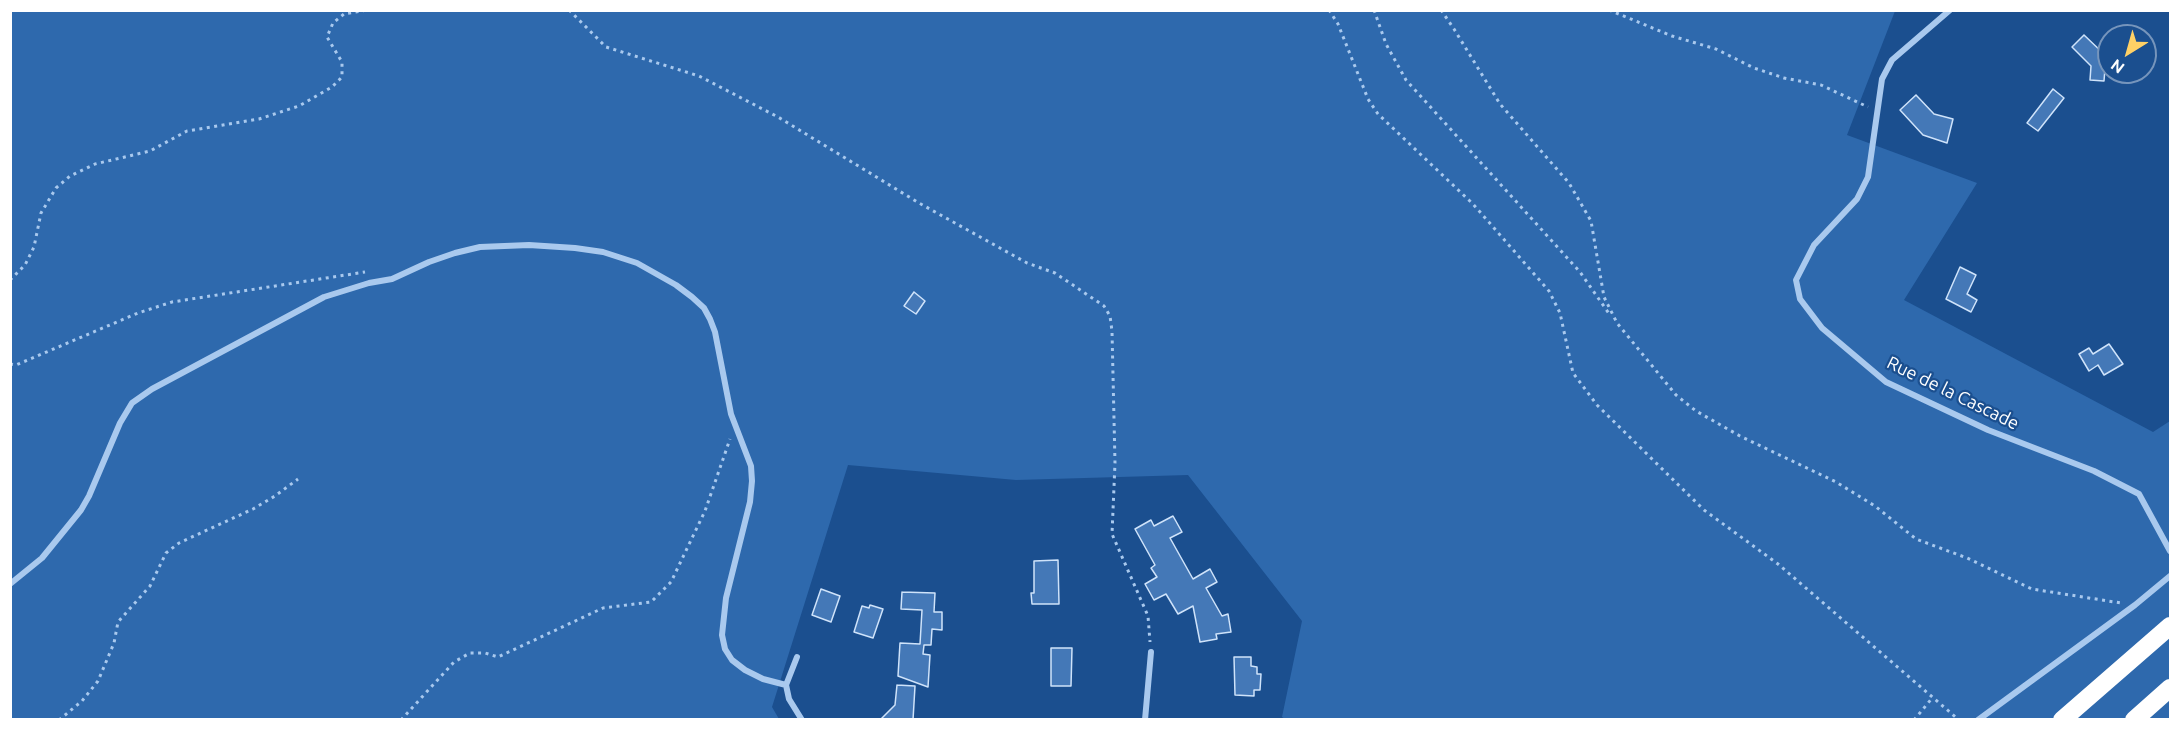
<!DOCTYPE html>
<style>
body{margin:0}
#map{position:relative;width:2181px;height:730px;overflow:hidden;background:#1b4f8f;font-family:Ubuntu,sans-serif}
canvas{display:block}
.frame{position:absolute;inset:0;border:12px solid #fff;pointer-events:none}
.north{position:absolute;left:2097px;top:24px;width:60px;height:60px;box-sizing:border-box;background:#1b4f8f;border:2px solid #7695bc;border-radius:50%;rotate:217deg;font-size:16px;font-weight:700;line-height:24px;text-align:center;color:#fff}
.north::after{content:'';display:block;margin:auto;width:21px;height:27px;background:#ffd166;clip-path:polygon(50% 0,100% 100%,50% 72%,0 100%)}
</style>
<div id="map">
<canvas width="2181" height="730"></canvas>
<div class="frame"></div>
<div class="north">N</div>
</div>
<script>
const ctx = document.querySelector('canvas').getContext('2d');
ctx.lineJoin = 'round';
function fillPath(path, color) {
  ctx.fillStyle = color;
  ctx.fill(path, 'evenodd');
}
function poly(rows) {
  const path = new Path2D();
  for (const r of rows) {
    path.moveTo(r[0], r[1]);
    for (let i = 2; i < r.length; i += 2) path.lineTo(r[i], r[i + 1]);
  }
  return path;
}
function stroke(path, color, width, dash) {
  ctx.strokeStyle = color;
  ctx.lineWidth = width;
  ctx.lineCap = dash ? 'butt' : 'round';
  ctx.setLineDash(dash || []);
  ctx.stroke(path);
}
function drawText(font, color, halo, rows, align = 'center') {
  ctx.font = font + ' Ubuntu,sans-serif';
  ctx.lineWidth = 4.5;
  ctx.setLineDash([]);
  ctx.textBaseline = 'middle';
  ctx.strokeStyle = halo;
  ctx.fillStyle = color;
  for (const [text, x, y, turn = 0] of rows) {
    ctx.save();
    ctx.translate(x, y);
    ctx.rotate((+turn || 0) * Math.PI / 180);
    ctx.textAlign = isNaN(turn) ? turn : align;
    if (halo) ctx.strokeText(text, 0, 0);
    ctx.fillText(text, 0, 0);
    ctx.restore();
  }
}
fillPath(poly([
 [10,11,1895,11,1847,135,1977,183,1904,300,2153,432,2170,421,2170,719,1285,719,1282,717,1302,621,1188,475,1016,480,848,465,772,707,779,719,11,719]
]), '#2e69ad');
const building = poly([
 [2084,35,2106,56,2104,81,2090,80,2091,66,2072,47,2084,35],
 [2053,89,2064,98,2038,131,2027,123,2053,89],
 [1916,95,1934,114,1953,119,1947,143,1923,135,1900,110,1916,95],
 [1960,267,1976,275,1967,294,1977,300,1971,312,1946,299,1960,267],
 [914,292,925,301,916,314,904,306,914,292],
 [2109,344,2123,364,2104,375,2098,365,2089,371,2079,354,2089,348,2093,354,2109,344],
 [1173,516,1182,532,1170,538,1193,579,1210,569,1217,582,1206,588,1222,616,1228,614,1231,632,1216,634,1217,639,1200,642,1193,606,1178,614,1166,594,1154,600,1145,584,1157,577,1151,568,1155,565,1135,529,1151,520,1154,526,1173,516],
 [1058,560,1059,604,1032,604,1031,593,1034,593,1034,561,1058,560],
 [821,589,840,596,831,622,812,615,821,589],
 [902,592,935,593,934,612,942,612,942,630,932,629,931,645,924,645,923,654,930,655,928,687,898,676,900,643,920,644,922,610,901,609,902,592],
 [870,605,883,609,873,638,854,632,862,606,869,608,870,605],
 [1051,648,1072,648,1071,686,1051,686,1051,648],
 [1234,657,1251,657,1251,666,1257,667,1257,674,1261,674,1260,690,1254,690,1254,696,1235,695,1234,657],
 [897,685,915,686,913,720,880,720,895,705,897,685]
]);
fillPath(building, '#4478b7');
stroke(building, '#cfe3fa', 1.5);
stroke(poly([
 [569,10,606,47,699,76,778,117,919,203,1027,263,1055,273,1104,306,1110,316,1112,331,1115,463,1112,534,1148,616,1150,642],
 [1329,10,1338,24,1368,99,1378,114,1473,204,1549,291,1560,313,1573,373,1597,405,1704,510,1778,564,1959,720],
 [1374,10,1386,44,1406,80,1580,272,1610,315],
 [1441,10,1454,29,1500,104,1569,183,1591,221,1604,297,1617,323,1676,395,1696,411,1740,436,1836,482,1875,506,1916,539,1967,558,2032,589,2121,603],
 [1609,10,1672,36,1716,49,1754,68,1784,78,1821,85,1868,107],
 [10,280,25,265,34,247,41,213,56,188,70,176,95,164,150,151,187,131,259,119,299,106,332,87,342,77,342,62,327,37,333,23,344,14,368,10],
 [10,364,16,365,138,313,172,302,365,272],
 [59,720,82,701,98,681,114,643,118,622,150,586,166,553,179,543,253,509,275,496,298,479],
 [401,720,454,662,470,653,485,653,498,657,603,608,651,602,671,582,705,511,730,439],
 [1914,720,1933,697]
]), '#a9c9ee', 3, [3, 4.5]);
stroke(poly([
 [1950,10,1892,60,1882,79,1868,177,1857,199,1814,245,1796,280,1800,299,1822,328,1886,382,1988,430,2094,471,2139,494,2170,551],
 [10,584,42,558,81,510,89,496,120,423,132,403,152,389,324,297,369,283,392,279,429,262,455,253,480,247,529,245,575,248,603,252,637,263,676,285,692,297,704,308,710,319,715,332,731,414,751,466,752,481,750,502,726,598,722,635,725,649,732,660,745,670,763,679,786,685],
 [797,657,786,685,789,699,802,720],
 [1145,720,1151,652],
 [1978,720,2135,605,2170,576]
]), '#a9c9ee', 6);
stroke(poly([
 [2062,720,2170,626],
 [2134,720,2170,688]
]), '#fff', 18);
drawText('18px', '#fff', '#1b4f8f', [
 ["Rue de la Cascade",1953,393,26]
]);
</script>
